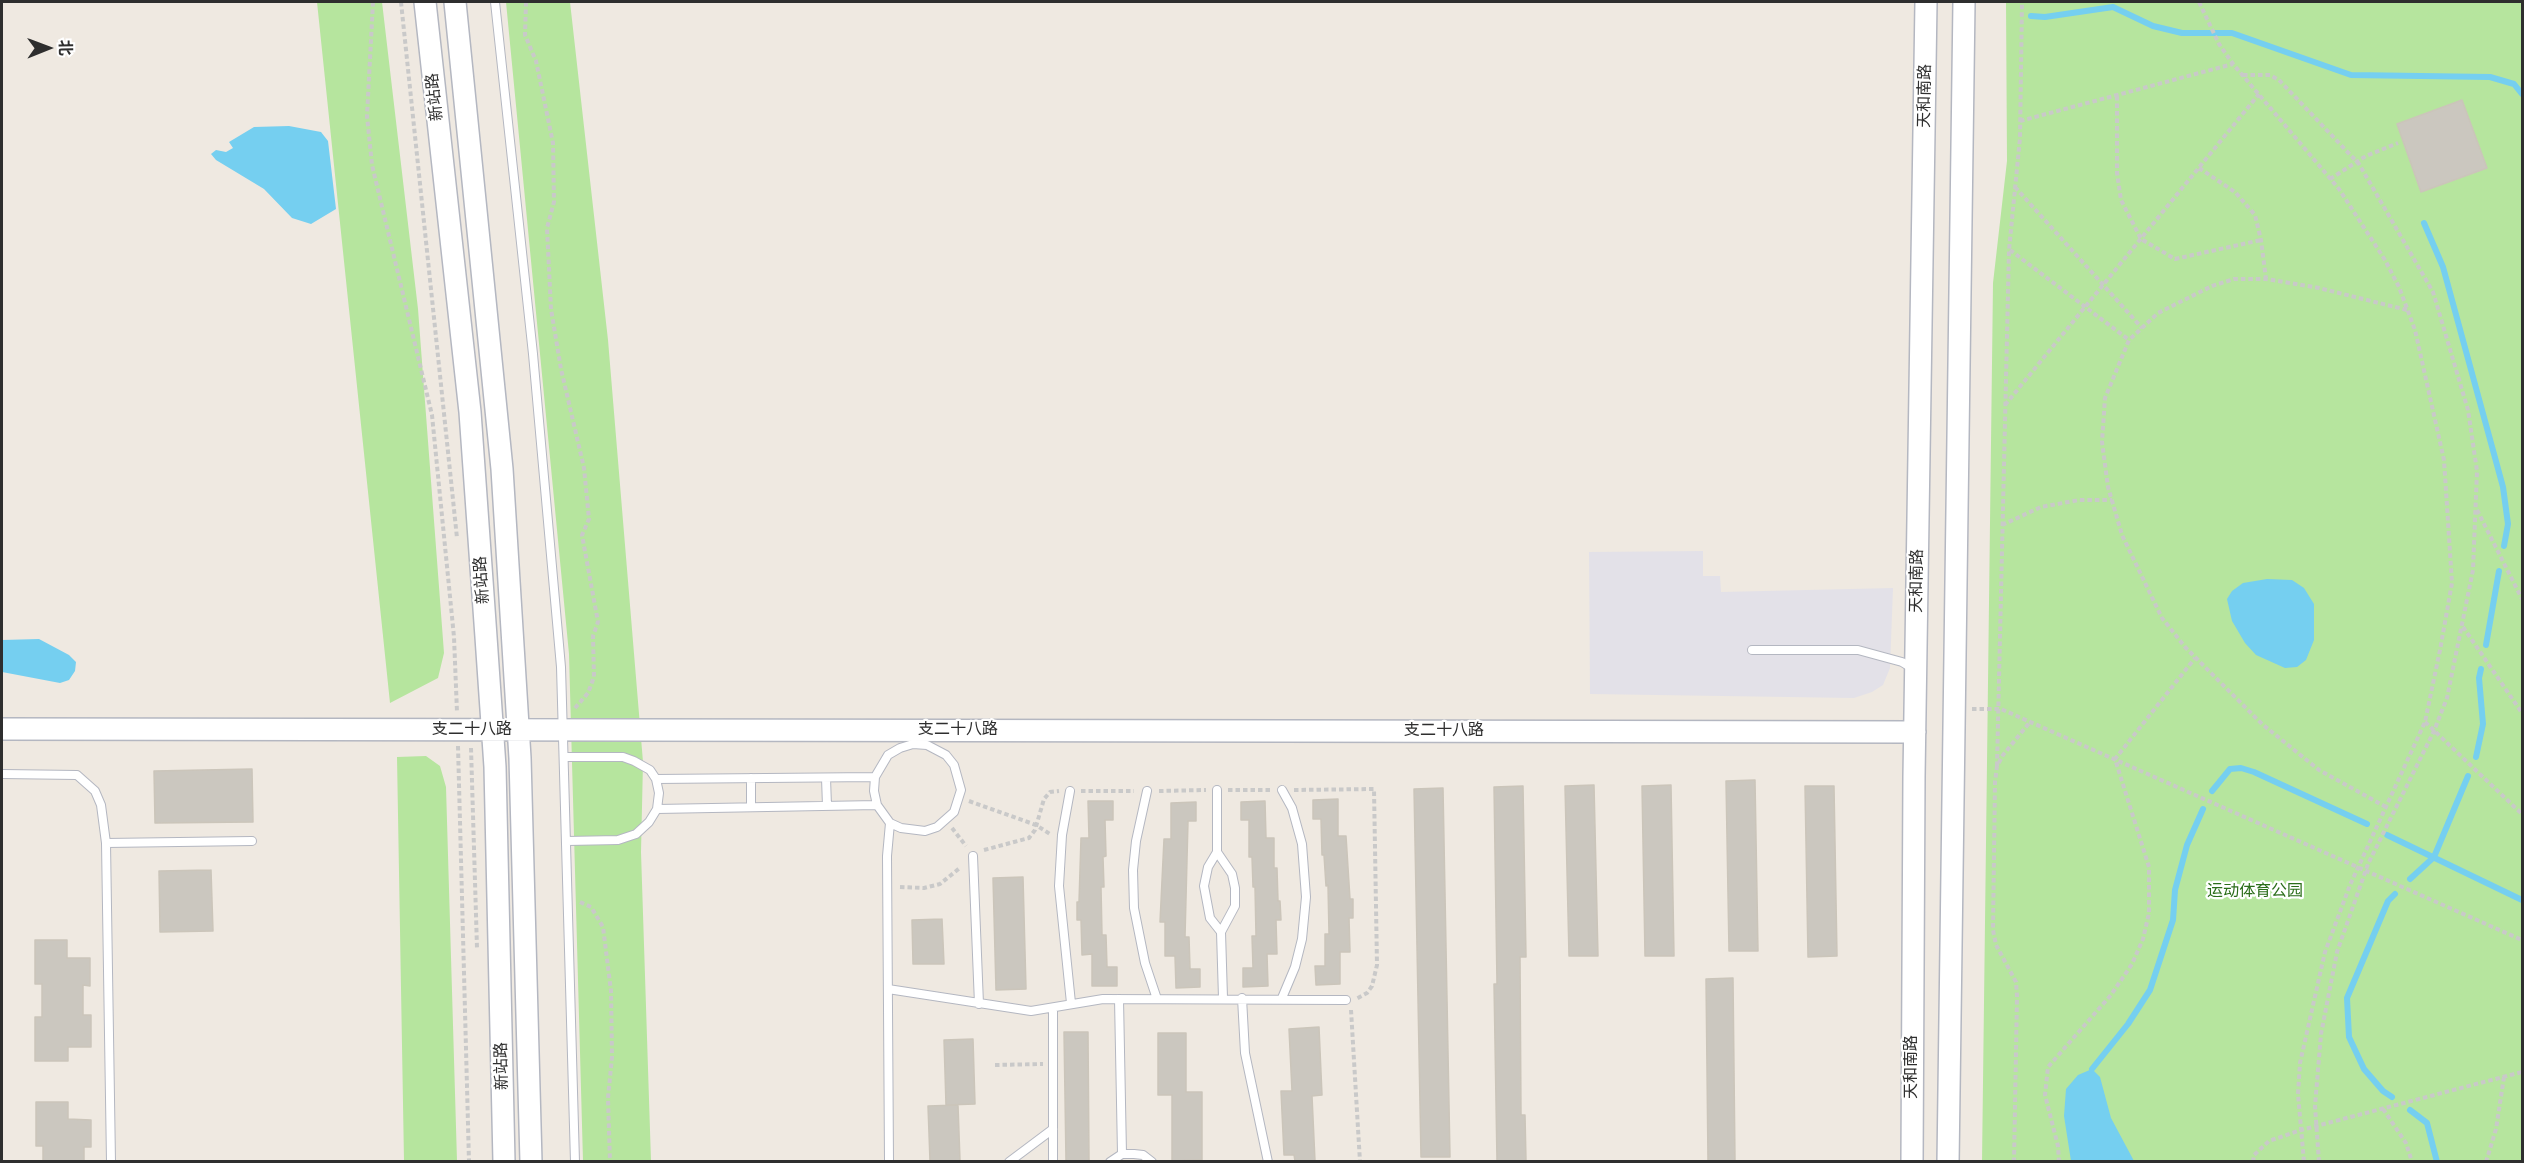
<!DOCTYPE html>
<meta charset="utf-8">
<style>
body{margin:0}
#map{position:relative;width:2524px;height:1163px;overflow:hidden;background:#efe9e1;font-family:Manrope,"Noto Sans SC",sans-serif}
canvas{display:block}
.frame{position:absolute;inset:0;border:3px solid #2e2e2e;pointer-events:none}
.north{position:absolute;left:18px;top:18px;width:60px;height:60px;-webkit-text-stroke:4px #fff;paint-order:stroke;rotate:89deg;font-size:16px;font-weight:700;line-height:24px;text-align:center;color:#2e2e2e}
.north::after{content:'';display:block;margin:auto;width:21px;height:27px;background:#2e2e2e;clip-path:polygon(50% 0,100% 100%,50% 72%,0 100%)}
</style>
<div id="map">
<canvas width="2524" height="1163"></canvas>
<div class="frame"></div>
<div class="north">北</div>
</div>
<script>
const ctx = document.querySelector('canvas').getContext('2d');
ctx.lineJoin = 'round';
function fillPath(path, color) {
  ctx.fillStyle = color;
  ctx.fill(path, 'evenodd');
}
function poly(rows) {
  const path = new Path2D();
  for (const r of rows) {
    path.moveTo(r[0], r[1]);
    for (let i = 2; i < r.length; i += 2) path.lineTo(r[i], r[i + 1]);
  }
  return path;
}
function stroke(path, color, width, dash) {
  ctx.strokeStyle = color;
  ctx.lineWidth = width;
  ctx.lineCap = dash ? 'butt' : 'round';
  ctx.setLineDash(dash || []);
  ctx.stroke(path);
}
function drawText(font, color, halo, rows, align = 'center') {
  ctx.font = font + ' Manrope,"Noto Sans SC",sans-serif';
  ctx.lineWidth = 4.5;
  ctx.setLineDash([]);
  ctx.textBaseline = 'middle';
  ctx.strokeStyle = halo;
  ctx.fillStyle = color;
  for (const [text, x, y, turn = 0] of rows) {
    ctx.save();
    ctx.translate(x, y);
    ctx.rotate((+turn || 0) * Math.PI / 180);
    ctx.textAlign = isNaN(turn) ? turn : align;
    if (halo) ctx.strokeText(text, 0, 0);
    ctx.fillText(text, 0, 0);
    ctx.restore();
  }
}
fillPath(poly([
 [1703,551,1703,576,1720,576,1721,592,1893,588,1890,668,1883,685,1872,692,1854,698,1590,694,1589,552]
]), '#e3e1e8');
fillPath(poly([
 [317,2,382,2,418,309,444,653,438,678,390,703],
 [506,2,570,2,608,340,643,762,641,852,651,1161,583,1161,569,654],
 [2006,2,2522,2,2522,1161,1982,1162,1993,283,2007,161],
 [426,756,440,766,446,787,457,1161,404,1161,397,757]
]), '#b6e59e');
fillPath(poly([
 [289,126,321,132,328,141,336,209,311,224,292,218,264,189,216,160,211,154,216,150,226,152,233,148,229,142,254,127],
 [2267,579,2292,580,2304,588,2314,604,2314,640,2306,660,2297,667,2285,668,2256,655,2245,643,2232,621,2227,599,2232,591,2243,583],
 [39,639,69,655,76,662,75,671,69,680,60,683,2,672,2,640],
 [2092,1069,2100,1077,2111,1118,2134,1161,2071,1161,2064,1116,2066,1089,2078,1075]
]), '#75cff0');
stroke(poly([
 [2031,16,2045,17,2113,7,2153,26,2182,33,2232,33,2351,75,2490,77,2514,84,2522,94],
 [2424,223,2443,267,2503,487,2508,524,2504,546],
 [2486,645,2499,571],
 [2476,757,2483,724,2479,678,2481,669],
 [2212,791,2230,769,2241,768,2254,772,2367,824],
 [2387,835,2522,900],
 [2410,879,2434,857,2468,776],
 [2092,1069,2128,1024,2150,990,2173,920,2175,890,2187,845,2203,809],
 [2392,1097,2383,1091,2364,1069,2349,1037,2347,998,2388,901,2395,894],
 [2410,1110,2427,1123,2437,1162]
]), '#75cff0', 6);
const building = poly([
 [2462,100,2487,168,2421,192,2397,124,2462,100],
 [252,769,253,822,155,823,154,771,252,769],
 [1755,780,1758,951,1729,951,1726,781,1755,780],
 [1594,785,1598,956,1569,956,1565,786,1594,785],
 [1671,785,1674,956,1645,956,1642,786,1671,785],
 [1523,786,1526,957,1520,957,1521,1115,1525,1115,1526,1161,1497,1161,1494,984,1497,984,1494,787,1523,786],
 [1805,786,1834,786,1837,956,1808,957,1805,786],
 [1443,788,1450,1157,1421,1157,1414,789,1443,788],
 [1338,799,1338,836,1346,836,1350,899,1353,899,1353,918,1349,918,1350,952,1340,952,1340,984,1316,985,1315,966,1325,966,1325,934,1329,934,1328,885,1326,886,1324,855,1322,855,1321,819,1313,819,1313,800,1338,799],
 [1088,801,1113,801,1113,820,1105,820,1106,856,1103,857,1104,887,1101,887,1102,935,1106,935,1107,967,1117,967,1117,986,1092,986,1092,954,1082,955,1081,920,1077,920,1077,902,1079,902,1081,838,1089,838,1088,801],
 [1265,801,1266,838,1274,838,1274,868,1277,868,1278,901,1280,901,1281,920,1276,920,1277,954,1267,954,1268,986,1243,987,1243,968,1253,968,1252,936,1256,936,1255,887,1253,887,1252,857,1249,857,1249,820,1241,820,1241,802,1265,801],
 [1196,802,1196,821,1188,821,1185,937,1189,937,1190,969,1200,969,1200,987,1176,988,1175,956,1165,956,1165,922,1160,922,1164,839,1171,839,1171,803,1196,802],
 [211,870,213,931,160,932,159,871,211,870],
 [1023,877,1026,989,996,990,993,878,1023,877],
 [942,919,944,964,913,964,912,920,942,919],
 [35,940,67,940,67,958,90,958,90,986,83,985,83,1015,91,1015,91,1047,68,1047,68,1061,35,1061,35,1017,42,1017,42,984,35,984,35,940],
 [1733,978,1735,1161,1708,1161,1706,979,1733,978],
 [1319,1027,1322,1095,1312,1096,1315,1161,1295,1161,1294,1155,1284,1155,1281,1091,1292,1091,1289,1029,1319,1027],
 [1064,1032,1088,1032,1089,1161,1066,1161,1064,1032],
 [1158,1033,1186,1033,1186,1092,1202,1092,1202,1160,1172,1161,1172,1095,1158,1095,1158,1033],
 [973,1039,975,1104,946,1105,944,1040,973,1039],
 [36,1102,68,1102,68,1119,91,1120,91,1147,84,1147,84,1161,43,1161,43,1146,36,1146,36,1102],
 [958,1105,960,1161,930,1161,928,1106,958,1105]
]);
fillPath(building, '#cbc7bf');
stroke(building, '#cbc5ba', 1.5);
const lane = poly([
 [495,2,533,354,561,667,575,1162],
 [1752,650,1858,650,1902,662,1912,668],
 [564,757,623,757,634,761,650,770,656,779,659,793,657,809,649,822,636,834,618,840,567,841],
 [2,774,77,775,95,791,101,805,106,843,111,1162],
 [875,777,874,791,877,805],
 [751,778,751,807],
 [826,778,827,806],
 [656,779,875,777,888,755,900,748,913,744,927,745,946,755,954,765,961,790,954,812,937,827,925,831,901,828,890,823,877,805,657,809],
 [1217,790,1217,852,1232,874,1235,888,1235,906,1221,932,1223,998],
 [1070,791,1062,835,1059,886,1071,1003],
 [1147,791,1136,841,1133,870,1134,908,1145,963,1157,999],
 [106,843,252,841],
 [1217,852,1208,867,1204,886,1210,918,1221,932],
 [973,856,979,1004],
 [888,989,1031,1011,1103,999,1346,1000],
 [1242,998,1245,1053,1268,1162],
 [1282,998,1295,967,1302,939,1306,897,1302,844,1292,808,1282,790],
 [1119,999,1122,1154],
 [1053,1008,1053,1162],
 [889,1162,887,856,890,823],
 [1009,1162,1053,1129],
 [1110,1162,1122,1154,1134,1154,1143,1155,1152,1162]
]);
const secondary = poly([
 [425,2,470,412,486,637,495,767,504,1162],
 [455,2,502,469,520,758,531,1162],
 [2,729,1915,732],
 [1912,1162,1914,776,1926,2],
 [1948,1162,1964,2]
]);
stroke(lane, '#b4b7c1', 10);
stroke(secondary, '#b4b7c1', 24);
stroke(poly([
 [373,2,367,116,372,165,432,415,454,637,457,712],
 [401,2,457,538],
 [526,2,525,35,536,61,553,143,554,202,547,228,551,309,561,369,584,468,589,519,582,535,598,622,593,636,594,677,588,693,575,708],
 [2199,2,2219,44,2233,64,2339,189,2385,260,2399,287,2415,330,2444,460,2452,583,2440,650,2425,722,2350,885,2325,952,2300,1063,2298,1094,2304,1162],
 [2243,75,2270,75,2279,80,2359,164,2433,292,2468,410,2477,471,2473,570,2447,698,2434,731,2368,864,2337,952,2321,1034,2315,1106,2319,1162],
 [2117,96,2117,173,2121,200,2141,239,2175,259,2261,240],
 [2020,121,2233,64],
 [2199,168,2235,192,2255,215,2261,240,2266,279],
 [2330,179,2366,156,2398,143],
 [2015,187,2142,328],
 [2010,250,2129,340],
 [2005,405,2259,94],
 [2477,510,2522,599],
 [2002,525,2041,507,2079,500,2112,500],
 [2463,627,2522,713],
 [1972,709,2001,709,2522,940],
 [2425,722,2522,814],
 [458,746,469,1162],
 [471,748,477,948],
 [1997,766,2009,250,2020,138,2022,2],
 [1228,790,1272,790],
 [1294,790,1374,789,1377,965,1372,986,1367,993,1356,999],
 [1081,791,1134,791],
 [1159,791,1206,790],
 [969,801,1036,825,1050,834],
 [2386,807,2319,770,2262,724,2185,647,2162,618,2122,535,2108,487,2102,442,2105,398,2129,340,2158,313,2212,286,2234,279,2266,279,2319,288,2407,310],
 [952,828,966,846],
 [984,850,1029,838,1035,830,1044,799,1050,792,1059,791],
 [900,887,924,888,940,884,961,867],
 [580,902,591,907,603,927,611,991,612,1057,608,1098,610,1162],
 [1351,1010,1360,1162],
 [995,1065,1043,1064],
 [2383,1109,2406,1143,2412,1162],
 [2014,1162,2017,996,2016,982,1996,945,1993,930,1995,782,1997,766,2003,755,2030,722],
 [2059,1162,2058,1146,2045,1095,2048,1067,2111,995,2132,964,2143,939,2149,913,2149,867,2115,759,2195,658],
 [2253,1162,2254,1155,2269,1141,2301,1130,2522,1072],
 [2486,1162,2496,1129,2504,1077]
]), '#c9c9c9', 4, [4.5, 3]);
stroke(lane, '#fff', 8);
stroke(secondary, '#fff', 21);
drawText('16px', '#2e2e2e', '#fff', [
 ["天和南路",1925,96,-89],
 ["新站路",435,97,-96],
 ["新站路",482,580,-94],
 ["天和南路",1917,581,-89],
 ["支二十八路",472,730],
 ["支二十八路",958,730],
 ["支二十八路",1444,731],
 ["新站路",502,1066,-91],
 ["天和南路",1912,1067,-90]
]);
drawText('16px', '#2c6e1b', '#fff', [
 ["运动体育公园",2255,892]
]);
</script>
